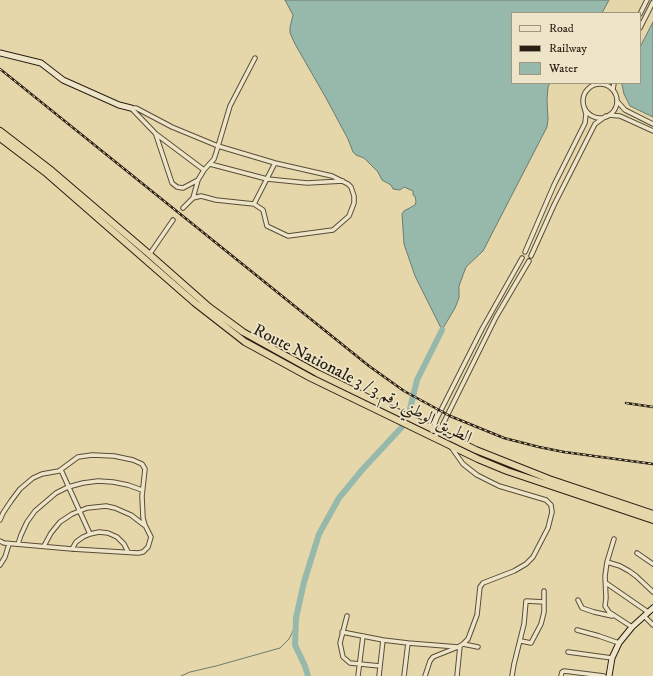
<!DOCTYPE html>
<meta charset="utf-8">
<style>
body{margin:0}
#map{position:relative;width:653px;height:676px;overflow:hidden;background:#e5d7aa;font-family:"IM FELL DW Pica",serif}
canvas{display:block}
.legend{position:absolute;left:511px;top:12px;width:130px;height:72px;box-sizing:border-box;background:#eee5c8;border:1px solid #a09680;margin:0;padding:5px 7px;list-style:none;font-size:12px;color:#2a1f13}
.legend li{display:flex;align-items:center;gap:8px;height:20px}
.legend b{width:20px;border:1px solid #a09680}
</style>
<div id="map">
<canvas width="653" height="676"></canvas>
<ul class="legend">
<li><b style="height:5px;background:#eee5c8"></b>Road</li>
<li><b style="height:5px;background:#2a1f13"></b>Railway</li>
<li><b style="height:11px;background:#96b9ab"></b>Water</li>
</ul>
</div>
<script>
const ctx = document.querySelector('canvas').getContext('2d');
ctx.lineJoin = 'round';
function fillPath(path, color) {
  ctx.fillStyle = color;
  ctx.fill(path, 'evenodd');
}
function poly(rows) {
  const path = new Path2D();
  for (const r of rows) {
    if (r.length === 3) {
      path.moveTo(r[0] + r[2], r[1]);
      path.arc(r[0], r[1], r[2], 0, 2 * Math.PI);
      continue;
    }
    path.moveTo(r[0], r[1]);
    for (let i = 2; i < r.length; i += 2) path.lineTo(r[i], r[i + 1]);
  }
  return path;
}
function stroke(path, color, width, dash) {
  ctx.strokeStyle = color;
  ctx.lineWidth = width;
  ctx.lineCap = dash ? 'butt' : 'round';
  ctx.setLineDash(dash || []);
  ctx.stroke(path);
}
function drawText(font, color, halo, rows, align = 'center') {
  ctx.font = font + ' "IM FELL DW Pica",Amiri,serif';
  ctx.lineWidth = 3.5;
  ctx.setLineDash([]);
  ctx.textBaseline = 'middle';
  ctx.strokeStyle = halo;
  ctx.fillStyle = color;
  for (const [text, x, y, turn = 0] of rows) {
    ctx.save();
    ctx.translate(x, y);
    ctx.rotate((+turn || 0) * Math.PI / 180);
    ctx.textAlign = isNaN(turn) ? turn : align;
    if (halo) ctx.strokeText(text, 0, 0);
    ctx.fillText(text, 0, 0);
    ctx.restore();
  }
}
const water = poly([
 [285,0,609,0,602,13,512,13,512,83,550,83,548,87,547,100,548,119,547,127,483,251,466,267,459,286,459,298,455,308,442,330,415,276,404,244,402,214,404,211,415,205,416,202,415,196,413,195,413,191,404,187,400,190,393,189,391,185,382,180,378,172,364,158,356,155,353,152,348,139,326,98,295,44,290,33,290,27,293,15,285,0],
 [653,22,653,117,630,106,624,94,622,85,622,83,640,83,640,47,653,22]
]);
fillPath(water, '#96b9ab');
stroke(water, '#6b7b6e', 1);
stroke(poly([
 [181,676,190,672,216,666,280,648,289,639,296,625]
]), '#6b7b6e', 1);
stroke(poly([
 [410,409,417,380,442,330],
 [308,676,305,666,295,645,296,618,304,582,319,534,339,498,362,470,401,428]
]), '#96b9ab', 6);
const street = poly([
 [640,14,647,0],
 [640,28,653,2],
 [600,101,17],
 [613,90,614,83],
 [617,101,625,110,653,124],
 [131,108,136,108,172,127,218,146,275,163,332,176,348,184,351,187,354,196,354,203,349,216,333,230,288,236,267,226,263,210,254,204,216,200,201,196,193,198,183,208],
 [131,108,156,134,204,170],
 [609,115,620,116,653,131],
 [156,135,172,183,177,187,183,188,198,180],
 [210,164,267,179,307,183,343,181],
 [193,198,198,180,204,170,214,159,216,153,230,106,255,58],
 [254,204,275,163],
 [525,252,554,185,585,123,586,114,584,107],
 [149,255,173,220],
 [531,256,554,205,595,124,606,116],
 [432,431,437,418,482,329,522,258],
 [433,438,439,432,496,317,529,261],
 [61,470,90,534],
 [0,520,3,513,11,501,20,489,33,478,42,474,59,471,78,457,92,455,114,456,133,460,142,464,145,469,142,496,143,518,145,525,151,537,148,547,143,552,138,553,72,549,4,543,0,541],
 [614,539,607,562,605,576,606,598,605,606,609,612,632,627],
 [18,544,21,535,27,522,35,511,56,493,68,487,83,483,98,481,113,482,128,485,142,490],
 [44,546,51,533,60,522,72,514,87,508,106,506,115,508,131,515,144,525],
 [72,549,76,542,83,537,90,534,99,532,108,533,117,537,124,544,128,552],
 [637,553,653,564],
 [607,562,620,566,629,571,636,576,653,592],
 [0,565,5,557,9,544],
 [606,583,648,612],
 [578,600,582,608,594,612,612,616],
 [347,616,340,643,343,657,350,663,380,666],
 [644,616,653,625],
 [577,630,599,636,619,643],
 [342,632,383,640,408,643,458,647],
 [521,641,531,643,541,624,544,612,544,591],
 [463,644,478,647],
 [568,652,612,658],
 [358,676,363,636],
 [379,676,383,640],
 [404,676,408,643],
 [425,676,430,661,433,657,458,647,463,644,468,639,477,615,480,587,483,583,514,571,526,564,533,557,548,528,552,512,551,505,546,500,499,486,477,475,463,464,451,447],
 [457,676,460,646],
 [512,676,514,664,524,624,526,601,544,602],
 [561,676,562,672,564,671,604,676]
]);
const secondary = poly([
 [0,53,41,63,63,80,119,105,131,108],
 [609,676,612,658,619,643,632,627,653,608]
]);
const highway = poly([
 [0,131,52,171,149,254,209,307,243,332,317,373,476,450,549,479,653,514],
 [0,138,45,172,195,303,245,342,311,378,478,459,507,471,653,520]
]);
stroke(street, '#594d39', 5.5);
stroke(secondary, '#2a1f13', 7);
stroke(highway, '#2a1f13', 8);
stroke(street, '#eee5c8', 3.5);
stroke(secondary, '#eee5c8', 5);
stroke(highway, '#e5d7aa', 6);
const rail = poly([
 [0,69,369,366,404,391,450,416,504,438,539,447,564,452,653,464],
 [626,403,653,407]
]);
stroke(rail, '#2a1f13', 2.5);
stroke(rail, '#eee5c8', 1, [3]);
drawText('17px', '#2a1f13', '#eee5c8', [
 ["Route Nationale 3 / الطريق الوطني رقم 3",362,385,27]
]);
</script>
